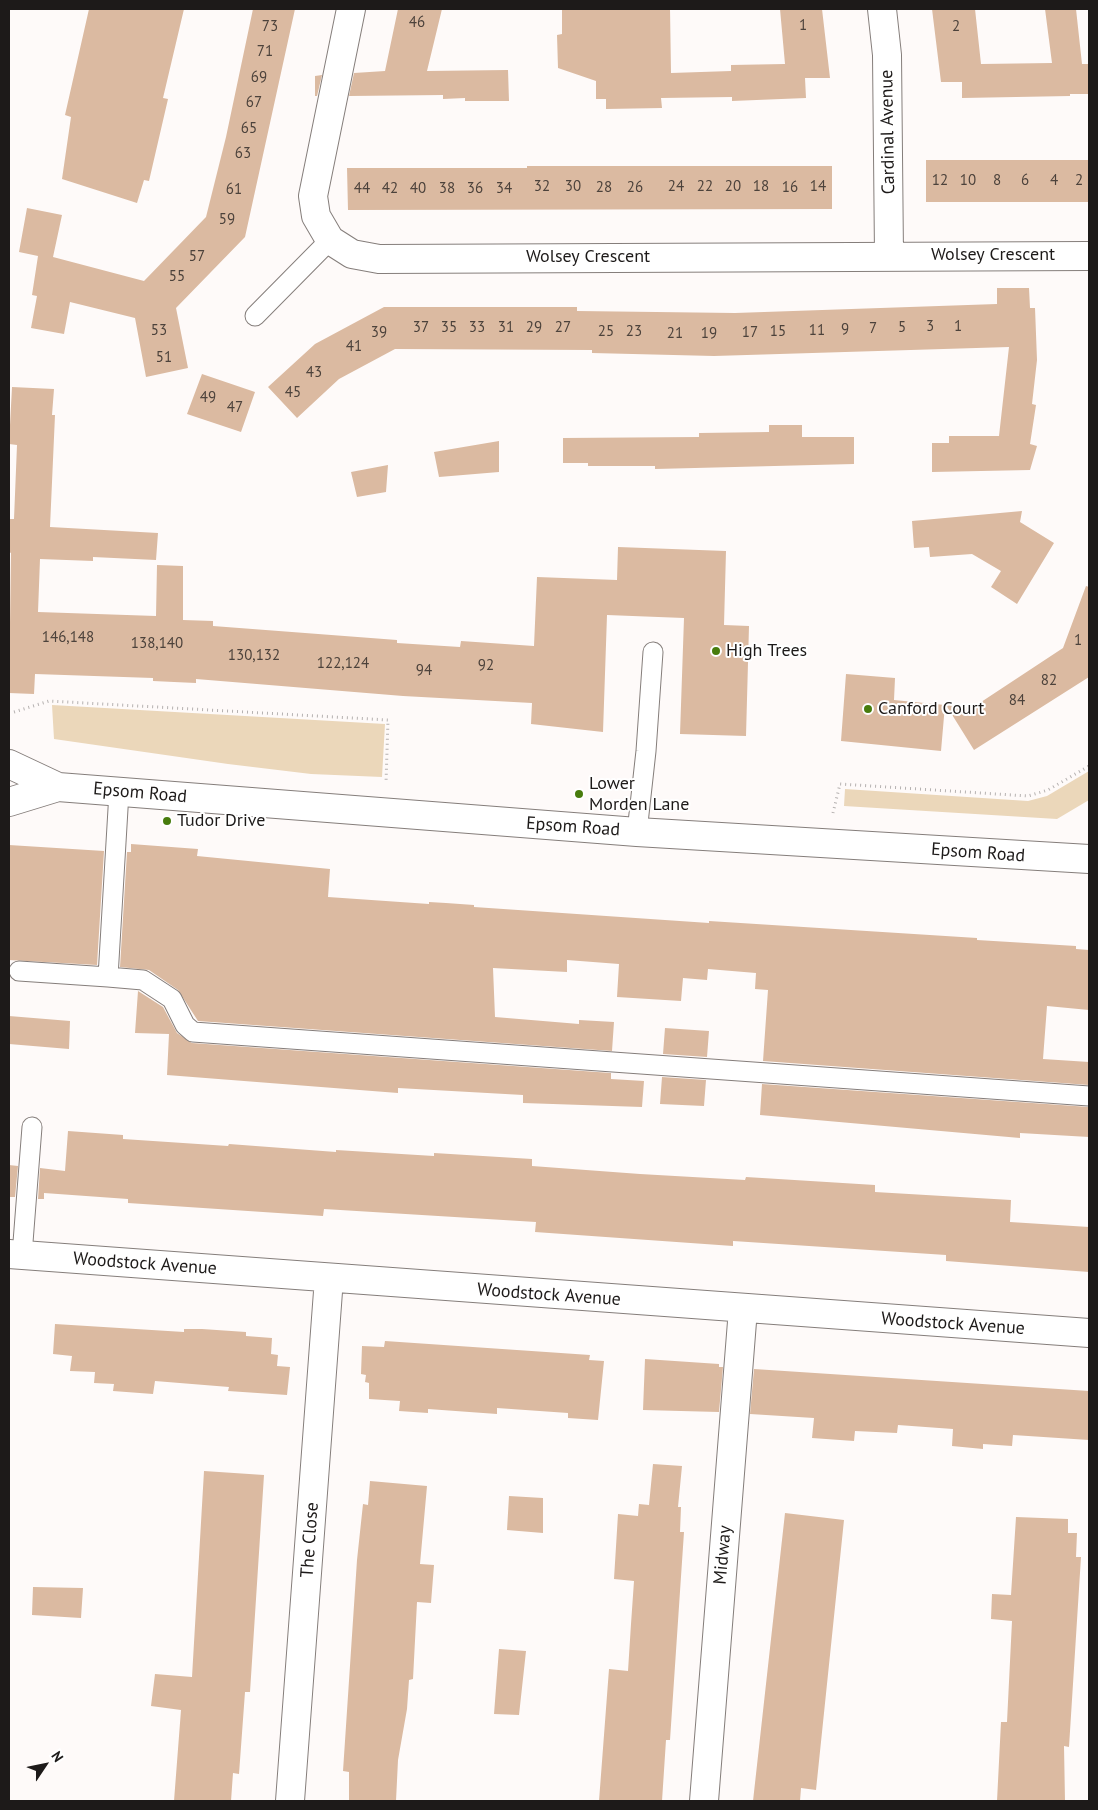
<!DOCTYPE html>
<style>
body{margin:0}
#map{position:relative;width:1098px;height:1810px;overflow:hidden;background:#fefaf9;font-family:"PT Sans",sans-serif}
canvas{display:block}
.frame{position:absolute;inset:0;border:10px solid #1d1a19;pointer-events:none}
.north{position:absolute;left:20px;top:1740px;width:50px;height:50px;-webkit-text-stroke:4px #fff;paint-order:stroke;rotate:56deg;font-size:14px;font-weight:700;line-height:20px;text-align:center;color:#1d1a19}
.north::after{content:'';display:block;margin:auto;width:18px;height:22px;background:#1d1a19;clip-path:polygon(50% 0,100% 100%,50% 72%,0 100%)}
</style>
<div id="map">
<canvas width="1098" height="1810"></canvas>
<div class="frame"></div>
<div class="north">N</div>
</div>
<script>
const ctx = document.querySelector('canvas').getContext('2d');
ctx.lineJoin = 'round';
function fillPath(path, color) {
  ctx.fillStyle = color;
  ctx.fill(path, 'evenodd');
}
function poly(rows) {
  const path = new Path2D();
  for (const r of rows) {
    path.moveTo(r[0], r[1]);
    for (let i = 2; i < r.length; i += 2) path.lineTo(r[i], r[i + 1]);
  }
  return path;
}
function stroke(path, color, width, dash) {
  ctx.strokeStyle = color;
  ctx.lineWidth = width;
  ctx.lineCap = dash ? 'butt' : 'round';
  ctx.setLineDash(dash || []);
  ctx.stroke(path);
}
function drawText(font, color, halo, rows, align = 'center') {
  ctx.font = font + ' "PT Sans",sans-serif';
  ctx.lineWidth = 4;
  ctx.setLineDash([]);
  ctx.textBaseline = 'middle';
  ctx.strokeStyle = halo;
  ctx.fillStyle = color;
  for (const [text, x, y, turn = 0] of rows) {
    ctx.save();
    ctx.translate(x, y);
    ctx.rotate((+turn || 0) * Math.PI / 180);
    ctx.textAlign = isNaN(turn) ? turn : align;
    if (halo) ctx.strokeText(text, 0, 0);
    ctx.fillText(text, 0, 0);
    ctx.restore();
  }
}
fillPath(poly([
 [52,705,385,724,382,777,311,774,228,764,54,739],
 [1089,771,1089,800,1057,819,844,806,845,789,1028,801,1047,796]
]), '#ebd7ba');
fillPath(poly([
 [89,9,184,9,163,98,168,99,149,181,144,180,137,203,62,179,71,117,65,115],
 [253,9,295,9,245,237,176,308,188,368,146,377,135,318,70,302,64,334,31,328,37,296,32,295,38,256,19,252,27,208,62,215,53,257,144,281,206,217,226,137],
 [398,9,442,9,427,71,508,70,509,101,465,101,465,98,443,99,443,95,349,96,354,73,385,71],
 [562,9,670,9,671,73,731,71,731,65,785,64,780,9,822,9,830,78,805,78,806,98,732,101,732,97,661,98,662,108,606,109,606,99,596,99,596,81,558,68,557,35,562,34],
 [932,9,975,9,981,64,1052,63,1045,9,1076,9,1082,64,1089,64,1089,94,1070,94,1070,96,962,98,962,82,941,82],
 [322,75,317,96,315,96,315,76],
 [926,160,1089,160,1089,202,926,202],
 [527,166,832,166,832,209,348,210,347,168,527,168],
 [997,288,1029,288,1030,308,1035,308,1037,360,1032,404,1036,405,1030,444,1037,446,1030,470,932,472,932,443,949,443,949,436,999,436,1009,347,714,356,592,353,592,350,395,349,339,379,297,418,268,387,315,344,384,307,577,307,577,311,735,313,997,304],
 [202,374,255,392,241,432,187,414],
 [12,387,54,389,52,415,55,415,50,527,158,533,156,560,93,557,93,561,40,559,38,612,156,616,157,565,183,566,183,620,213,621,213,626,397,640,397,643,460,647,461,641,534,646,537,577,617,580,618,547,726,551,724,625,749,626,746,736,680,734,684,618,607,615,603,732,531,724,532,703,403,696,196,679,196,683,174,682,153,681,153,678,35,674,34,694,9,693,11,553,9,552,9,519,14,519,17,445,9,444],
 [769,425,802,425,802,437,854,437,854,464,655,469,655,466,588,466,588,463,563,463,563,438,699,437,699,433,769,432],
 [499,441,499,472,439,477,434,452],
 [388,465,386,492,357,497,351,472],
 [1022,511,1020,522,1054,543,1017,604,991,587,1001,571,972,554,930,557,929,547,914,548,912,521],
 [1086,586,1089,587,1089,677,974,750,946,705,972,708,1063,648],
 [846,674,895,678,894,700,945,705,941,751,841,741],
 [131,844,198,849,197,856,330,869,328,897,429,904,429,902,446,903,474,905,474,907,709,923,709,921,977,938,977,940,1076,946,1076,949,1089,950,1089,1010,1047,1006,1043,1059,1089,1062,1089,1085,763,1061,768,990,755,989,756,973,708,969,707,980,683,978,681,1001,617,997,619,964,567,960,567,972,493,968,495,1017,579,1024,579,1020,614,1022,612,1051,198,1021,178,990,149,970,120,967,127,852,131,852],
 [9,845,104,851,97,965,9,960],
 [138,991,163,1007,177,1033,192,1043,611,1073,611,1079,644,1081,642,1107,523,1103,523,1095,398,1088,398,1093,167,1075,169,1034,135,1033],
 [9,1016,70,1021,69,1049,9,1044],
 [665,1028,709,1031,707,1057,663,1054],
 [662,1077,706,1080,704,1106,660,1104],
 [762,1084,1089,1107,1089,1137,1020,1133,1020,1138,760,1115],
 [68,1131,123,1135,123,1139,228,1146,229,1144,336,1152,336,1150,434,1156,434,1153,532,1159,532,1166,640,1174,745,1180,746,1177,875,1185,875,1192,1011,1200,1010,1222,1089,1227,1089,1272,946,1261,946,1255,733,1241,733,1246,535,1232,536,1222,324,1209,323,1216,128,1203,128,1199,44,1193,44,1199,38,1199,40,1168,65,1171],
 [9,1165,18,1166,15,1197,9,1197],
 [55,1324,184,1332,184,1329,202,1329,246,1332,246,1336,272,1338,271,1354,278,1355,277,1366,290,1367,287,1395,228,1391,229,1387,155,1381,153,1394,113,1391,114,1384,94,1383,95,1372,70,1371,72,1356,53,1354],
 [385,1341,590,1355,589,1360,604,1361,598,1420,568,1418,568,1413,497,1408,497,1414,428,1409,428,1413,399,1411,400,1401,369,1399,369,1383,365,1382,366,1375,361,1374,362,1346,384,1347],
 [645,1359,719,1364,719,1367,723,1367,719,1412,643,1410],
 [754,1369,1089,1391,1089,1440,1013,1435,1012,1446,983,1444,983,1449,952,1446,953,1429,898,1425,897,1433,855,1431,854,1441,812,1438,814,1418,750,1414],
 [653,1464,682,1466,678,1507,681,1507,680,1532,684,1532,670,1740,666,1740,662,1801,599,1801,609,1669,628,1671,631,1624,634,1581,614,1579,618,1514,638,1516,639,1504,649,1505],
 [204,1471,264,1475,250,1692,245,1692,239,1774,233,1773,231,1801,174,1801,181,1710,151,1706,155,1674,192,1677],
 [370,1481,427,1486,420,1564,434,1565,431,1603,417,1602,413,1679,409,1680,407,1709,398,1760,396,1801,349,1801,349,1772,343,1771,357,1560,363,1504,368,1505],
 [509,1496,543,1498,543,1533,507,1530],
 [785,1513,844,1520,816,1790,801,1788,800,1801,753,1801],
 [1016,1517,1068,1519,1068,1533,1077,1533,1076,1557,1081,1557,1069,1747,1064,1746,1065,1801,997,1801,1001,1722,1007,1722,1012,1621,991,1619,992,1594,1011,1595],
 [33,1587,83,1588,81,1618,32,1615],
 [499,1649,526,1651,519,1715,494,1714]
]), '#dbbaa1');
const service = poly([
 [255,316,330,240],
 [119,792,108,977,143,980,172,999,185,1025,193,1032,1089,1096],
 [637,832,646,751,653,652],
 [19,971,108,977],
 [22,1255,32,1127]
]);
const minor = poly([
 [351,9,313,196,316,216,330,240,352,254,379,259,1089,256],
 [882,9,887,55,889,255],
 [9,1254,1089,1333],
 [290,1801,329,1278],
 [704,1801,743,1309]
]);
const trunk = poly([
 [9,764,58,787,637,832,1089,859],
 [9,802,58,787]
]);
stroke(service, '#857e7b', 21);
stroke(minor, '#857e7b', 30);
stroke(trunk, '#857e7b', 30);
stroke(poly([
 [14,712,49,701,388,720,386,783],
 [833,813,840,784,1028,796,1048,790,1089,766]
]), '#b5b1b0', 3, [1, 4]);
stroke(service, '#fff', 19);
stroke(minor, '#fff', 28);
stroke(trunk, '#fff', 28);
for (const [x, y, r, color] of [
 [716,651,5,"#487c0d"],
 [868,709,5,"#487c0d"],
 [579,794,5,"#487c0d"],
 [167,821,5,"#487c0d"]
]) {
  const dot = new Path2D();
  dot.arc(x, y, r, 0, 2 * Math.PI);
  ctx.fillStyle = color;
  ctx.fill(dot);
  stroke(dot, '#fff', 2);
}
drawText('15px', '#4c423b', null, [
 ["46",417,23],
 ["1",803,26],
 ["73",270,27],
 ["2",956,27],
 ["71",265,52],
 ["69",259,78],
 ["67",254,103],
 ["65",249,129],
 ["63",243,154],
 ["12",940,181],
 ["10",968,181],
 ["8",997,181],
 ["6",1025,181],
 ["4",1054,181],
 ["2",1079,181],
 ["32",542,187],
 ["30",573,187],
 ["24",676,187],
 ["22",705,187],
 ["20",733,187],
 ["18",761,187],
 ["14",818,187],
 ["28",604,188],
 ["26",635,188],
 ["16",790,188],
 ["44",362,189],
 ["42",390,189],
 ["40",418,189],
 ["38",447,189],
 ["36",475,189],
 ["34",504,189],
 ["61",234,190],
 ["59",227,220],
 ["57",197,257],
 ["55",177,277],
 ["3",930,327],
 ["1",958,327],
 ["37",421,328],
 ["35",449,328],
 ["33",477,328],
 ["31",506,328],
 ["29",534,328],
 ["27",563,328],
 ["5",902,328],
 ["7",873,329],
 ["9",845,330],
 ["53",159,331],
 ["11",817,331],
 ["25",606,332],
 ["23",634,332],
 ["15",778,332],
 ["39",379,333],
 ["17",750,333],
 ["21",675,334],
 ["19",709,334],
 ["41",354,347],
 ["51",164,358],
 ["43",314,373],
 ["45",293,393],
 ["49",208,398],
 ["47",235,408],
 ["146,148",68,638],
 ["1",1078,641],
 ["138,140",157,644],
 ["130,132",254,656],
 ["122,124",343,664],
 ["92",486,666],
 ["94",424,671],
 ["82",1049,681],
 ["84",1017,701]
]);
drawText('18px', '#1d1a19', '#fff', [
 ["Cardinal Avenue",888,132,-91],
 ["Wolsey Crescent",993,255],
 ["Wolsey Crescent",588,257],
 ["Epsom Road",140,793,5],
 ["Epsom Road",573,827,4],
 ["Epsom Road",978,853,4],
 ["Woodstock Avenue",145,1264,4],
 ["Woodstock Avenue",549,1295,4],
 ["Woodstock Avenue",953,1324,4],
 ["The Close",310,1540,-86],
 ["Midway",723,1555,-85]
]);
drawText('18px', '#1d1a19', '#fff', [
 ["High Trees",726,651],
 ["Canford Court",878,709],
 ["Lower",589,784],
 ["Morden Lane",589,805],
 ["Tudor Drive",177,821]
], 'left');
</script>
